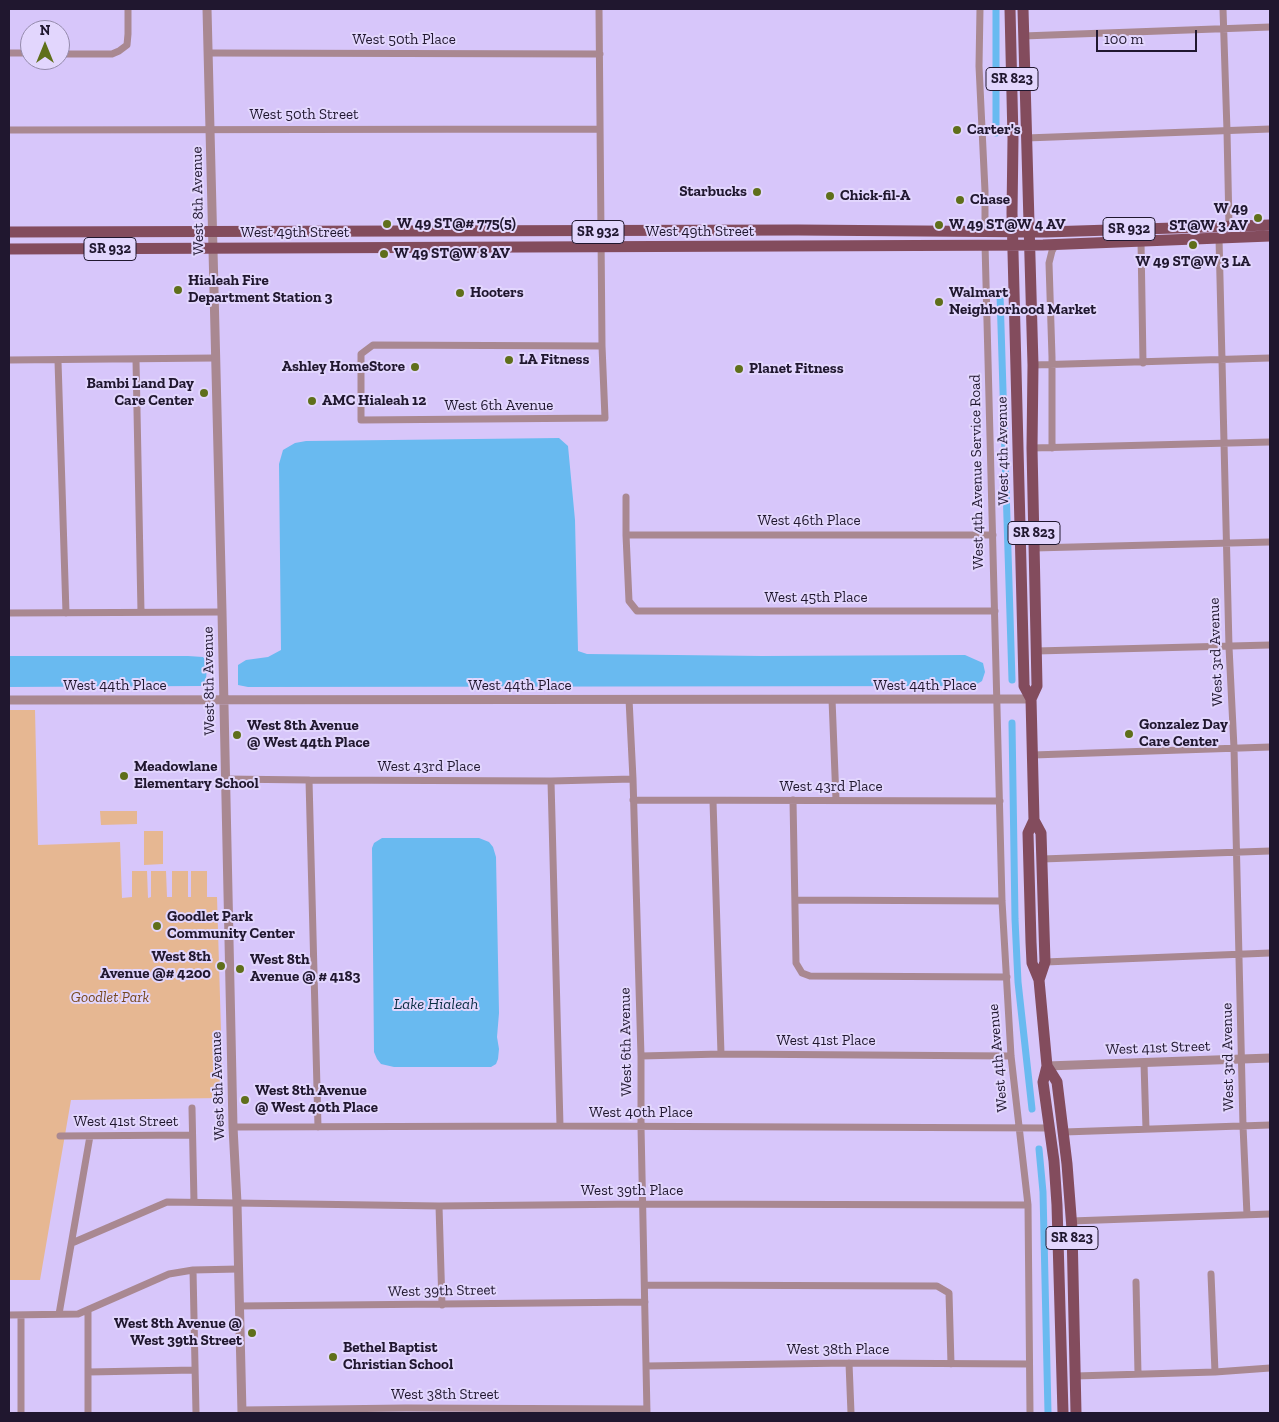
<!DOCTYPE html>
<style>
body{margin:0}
#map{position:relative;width:1279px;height:1422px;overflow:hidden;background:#d7c6fa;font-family:"Zilla Slab",serif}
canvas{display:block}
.frame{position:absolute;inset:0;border:10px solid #20172f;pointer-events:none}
.north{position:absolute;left:20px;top:20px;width:50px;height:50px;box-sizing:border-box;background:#e2d6fd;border:1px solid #948aab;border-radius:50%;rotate:0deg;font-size:14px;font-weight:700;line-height:20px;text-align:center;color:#20172f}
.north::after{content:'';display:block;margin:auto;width:18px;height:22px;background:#5f6f1a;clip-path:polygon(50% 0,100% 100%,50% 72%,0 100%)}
.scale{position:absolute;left:1096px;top:30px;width:101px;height:22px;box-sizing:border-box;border:2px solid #20172f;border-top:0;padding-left:6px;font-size:15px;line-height:18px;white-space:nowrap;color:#20172f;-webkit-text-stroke:4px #e2d6fd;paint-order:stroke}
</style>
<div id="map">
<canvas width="1279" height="1422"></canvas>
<div class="frame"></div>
<div class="north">N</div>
<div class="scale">100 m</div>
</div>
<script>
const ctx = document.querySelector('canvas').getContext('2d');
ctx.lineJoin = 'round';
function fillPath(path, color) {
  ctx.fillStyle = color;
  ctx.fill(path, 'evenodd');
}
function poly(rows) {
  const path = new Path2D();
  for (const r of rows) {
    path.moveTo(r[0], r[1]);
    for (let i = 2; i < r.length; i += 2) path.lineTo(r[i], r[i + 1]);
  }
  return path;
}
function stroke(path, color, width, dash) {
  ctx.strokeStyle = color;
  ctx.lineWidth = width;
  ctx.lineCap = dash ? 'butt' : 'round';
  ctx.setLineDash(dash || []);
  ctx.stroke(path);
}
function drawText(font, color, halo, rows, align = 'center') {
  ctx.font = font + ' "Zilla Slab",serif';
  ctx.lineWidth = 4;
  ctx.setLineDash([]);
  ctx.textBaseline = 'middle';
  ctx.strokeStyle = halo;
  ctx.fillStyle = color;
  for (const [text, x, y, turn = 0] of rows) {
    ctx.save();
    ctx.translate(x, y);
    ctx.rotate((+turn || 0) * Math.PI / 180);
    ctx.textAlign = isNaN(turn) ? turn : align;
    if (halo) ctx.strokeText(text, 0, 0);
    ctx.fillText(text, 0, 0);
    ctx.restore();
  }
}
fillPath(poly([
 [9,710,35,710,38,845,120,842,122,898,132,897,132,871,147,871,148,898,151,897,151,871,166,871,167,897,172,897,172,871,188,871,188,897,191,897,191,871,207,871,207,897,217,897,223,1098,71,1100,40,1280,9,1280],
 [100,811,137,811,137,824,101,825],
 [144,831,163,831,163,864,144,865]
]), '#e6b792');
fillPath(poly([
 [559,438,568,446,575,520,578,651,587,654,763,656,965,655,983,663,985,672,982,681,974,686,248,687,238,685,238,665,246,660,268,657,281,650,279,464,283,450,295,443,306,441],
 [9,656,188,656,203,657,207,662,206,681,201,686,9,687],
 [382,838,479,838,489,842,493,847,496,857,499,1013,497,1037,499,1049,498,1059,496,1064,491,1067,394,1067,381,1064,377,1059,374,1052,372,848,374,843]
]), '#69baf0');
stroke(poly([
 [996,9,996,133],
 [1000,294,1012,680],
 [1012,723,1015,919,1018,982,1032,1109],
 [1039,1149,1043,1192,1048,1413]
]), '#69baf0', 7);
stroke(poly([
 [599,9,602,346,373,345,361,354,361,420,605,418,602,346],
 [980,9,979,66,985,191,985,231],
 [1223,9,1227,131,1229,226],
 [1023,36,1270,27],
 [9,53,30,53],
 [208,53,600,54],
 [60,54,112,54,119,51,127,45,128,34,128,9],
 [9,130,600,129],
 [1026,138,1270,129],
 [1219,238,1229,647,1234,748,1243,1126,1247,1215],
 [1141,241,1143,363],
 [985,244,1002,901,1011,1056,1028,1205,1030,1413],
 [9,360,215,358],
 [136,360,141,612],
 [58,361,66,613],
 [1033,365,1270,358],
 [1032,448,1270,442],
 [1052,448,1052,357,1049,263,1052,251,1056,244],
 [626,497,626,535,629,601,637,611,995,611],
 [626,535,993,535],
 [1034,548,1270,542],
 [9,613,222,612],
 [1036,651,1270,645],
 [629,699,633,779,641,1056,641,1127,647,1413],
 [832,699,836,800],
 [1033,755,1270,747],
 [225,779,309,780,551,781,633,779],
 [309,780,318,1127],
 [551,781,560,1126],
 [633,800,1000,801],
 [793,800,796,963,802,973,810,976,1007,977],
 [713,801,721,1054],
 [1042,859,1270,851],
 [795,900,1002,901],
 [1045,962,1270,953],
 [641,1056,721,1054,1011,1056],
 [1144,1063,1146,1129],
 [192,1108,194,1202],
 [233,1127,560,1126,1050,1128],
 [1064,1132,1270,1125],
 [60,1136,192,1135],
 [439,1206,442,1305],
 [1071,1221,1270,1214],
 [72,1243,167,1202,439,1206,643,1204,1028,1205],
 [193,1270,196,1413],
 [1211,1274,1215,1372],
 [1136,1282,1138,1374],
 [645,1285,937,1286,949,1293,951,1364],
 [239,1306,645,1302],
 [59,1314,90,1136],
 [9,1315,78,1314,169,1274,193,1270,238,1269],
 [849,1363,851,1413],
 [646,1366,849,1363,1029,1364],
 [88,1372,195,1370],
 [1075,1376,1215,1372,1270,1368],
 [242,1410,406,1408,647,1409],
 [21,1413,21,1315],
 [88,1413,88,1310]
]), '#a98891', 7);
stroke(poly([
 [207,9,222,612,233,1127,237,1203,242,1413],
 [9,700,1031,699],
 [1047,1066,1270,1058]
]), '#a98891', 9);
stroke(poly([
 [1010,9,1013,139,1012,213,1024,683,1024,686,1031,699],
 [1023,9,1033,365,1032,448,1037,686,1031,699,1034,820,1041,833,1045,962,1039,980],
 [9,232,798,230,1046,232,1270,225],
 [9,249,1043,245,1270,236],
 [1034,820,1028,833,1031,942,1032,963,1039,980,1047,1066,1043,1082,1054,1161,1057,1205,1063,1413],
 [1047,1066,1057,1082,1067,1164,1072,1229,1076,1413]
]), '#834c5d', 11);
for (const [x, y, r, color] of [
 [957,130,5,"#5f6f1a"],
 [757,192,5,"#5f6f1a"],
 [830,196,5,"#5f6f1a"],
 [960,200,5,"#5f6f1a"],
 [1258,218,5,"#5f6f1a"],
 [387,224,5,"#5f6f1a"],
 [939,225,5,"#5f6f1a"],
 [1193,245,5,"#5f6f1a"],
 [384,254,5,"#5f6f1a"],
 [178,290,5,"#5f6f1a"],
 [460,293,5,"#5f6f1a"],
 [939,302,5,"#5f6f1a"],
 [509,360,5,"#5f6f1a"],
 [415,367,5,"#5f6f1a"],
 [739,369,5,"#5f6f1a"],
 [204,393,5,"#5f6f1a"],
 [312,401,5,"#5f6f1a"],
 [1129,734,5,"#5f6f1a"],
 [237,735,5,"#5f6f1a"],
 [124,776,5,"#5f6f1a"],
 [157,926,5,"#5f6f1a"],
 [221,966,5,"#5f6f1a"],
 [240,969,5,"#5f6f1a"],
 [245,1100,5,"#5f6f1a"],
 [252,1333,5,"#5f6f1a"],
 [333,1357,5,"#5f6f1a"]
]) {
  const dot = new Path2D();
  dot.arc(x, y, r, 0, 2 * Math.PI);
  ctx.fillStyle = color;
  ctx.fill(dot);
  stroke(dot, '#e2d6fd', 2);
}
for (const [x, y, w] of [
 [1012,79,52],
 [1129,229,52],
 [598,232,52],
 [110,249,52],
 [1034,533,52],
 [1072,1238,52]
]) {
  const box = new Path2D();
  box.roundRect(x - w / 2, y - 11.5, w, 23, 4);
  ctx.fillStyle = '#e2d6fd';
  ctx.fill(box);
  stroke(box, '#20172f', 1);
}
drawText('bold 14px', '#20172f', null, [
 ["SR 823",1012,79],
 ["SR 932",1129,229],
 ["SR 932",598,232],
 ["SR 932",110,249],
 ["SR 823",1034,533],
 ["SR 823",1072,1238]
]);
drawText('15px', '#20172f', '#e2d6fd', [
 ["West 50th Place",404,40],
 ["West 50th Street",304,115],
 ["West 8th Avenue",198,201,-91],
 ["West 49th Street",700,232],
 ["West 49th Street",295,233],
 ["West 6th Avenue",499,406],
 ["West 4th Avenue",1003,451,-91],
 ["West 4th Avenue Service Road",977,472,-91],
 ["West 46th Place",809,521],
 ["West 45th Place",816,598],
 ["West 3rd Avenue",1216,652,-92],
 ["West 8th Avenue",209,681,-91],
 ["West 44th Place",115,686],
 ["West 44th Place",520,686],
 ["West 44th Place",925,686],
 ["West 43rd Place",429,767],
 ["West 43rd Place",831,787],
 ["West 41st Place",826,1041],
 ["West 6th Avenue",626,1042,-91],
 ["West 41st Street",1158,1048,-2],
 ["West 3rd Avenue",1228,1057,-91],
 ["West 4th Avenue",998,1058,-95],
 ["West 8th Avenue",218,1086,-92],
 ["West 40th Place",641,1113],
 ["West 41st Street",126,1122],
 ["West 39th Place",632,1191],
 ["West 39th Street",442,1291,-1],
 ["West 38th Place",838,1350],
 ["West 38th Street",445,1395]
]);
drawText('bold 15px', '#20172f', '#e2d6fd', [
 ["Carter's",967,130],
 ["Starbucks",747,192,"right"],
 ["Chick-fil-A",840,196],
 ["Chase",970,200],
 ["W 49",1248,209,"right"],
 ["ST@W 3 AV",1248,226,"right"],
 ["W 49 ST@# 775(5)",397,224],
 ["W 49 ST@W 4 AV",949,225],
 ["W 49 ST@W 8 AV",394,254],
 ["W 49 ST@W 3 LA",1193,262,"center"],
 ["Hialeah Fire",188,281],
 ["Department Station 3",188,298],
 ["Hooters",470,293],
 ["Walmart",949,293],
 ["Neighborhood Market",949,310],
 ["LA Fitness",519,360],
 ["Ashley HomeStore",405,367,"right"],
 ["Planet Fitness",749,369],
 ["Bambi Land Day",194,384,"right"],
 ["Care Center",194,401,"right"],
 ["AMC Hialeah 12",322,401],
 ["Gonzalez Day",1139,725],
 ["Care Center",1139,742],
 ["West 8th Avenue",247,726],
 ["@ West 44th Place",247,743],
 ["Meadowlane",134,767],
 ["Elementary School",134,784],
 ["Goodlet Park",167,917],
 ["Community Center",167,934],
 ["West 8th",211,957,"right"],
 ["Avenue @# 4200",211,974,"right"],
 ["West 8th",250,960],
 ["Avenue @ # 4183",250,977],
 ["West 8th Avenue",255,1091],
 ["@ West 40th Place",255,1108],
 ["West 8th Avenue @",242,1324,"right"],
 ["West 39th Street",242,1341,"right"],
 ["Bethel Baptist",343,1348],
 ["Christian School",343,1365]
], 'left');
drawText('italic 15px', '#76481e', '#e2d6fd', [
 ["Goodlet Park",110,998]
]);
drawText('italic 16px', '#0a2e44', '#e2d6fd', [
 ["Lake Hialeah",436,1004]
]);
</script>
